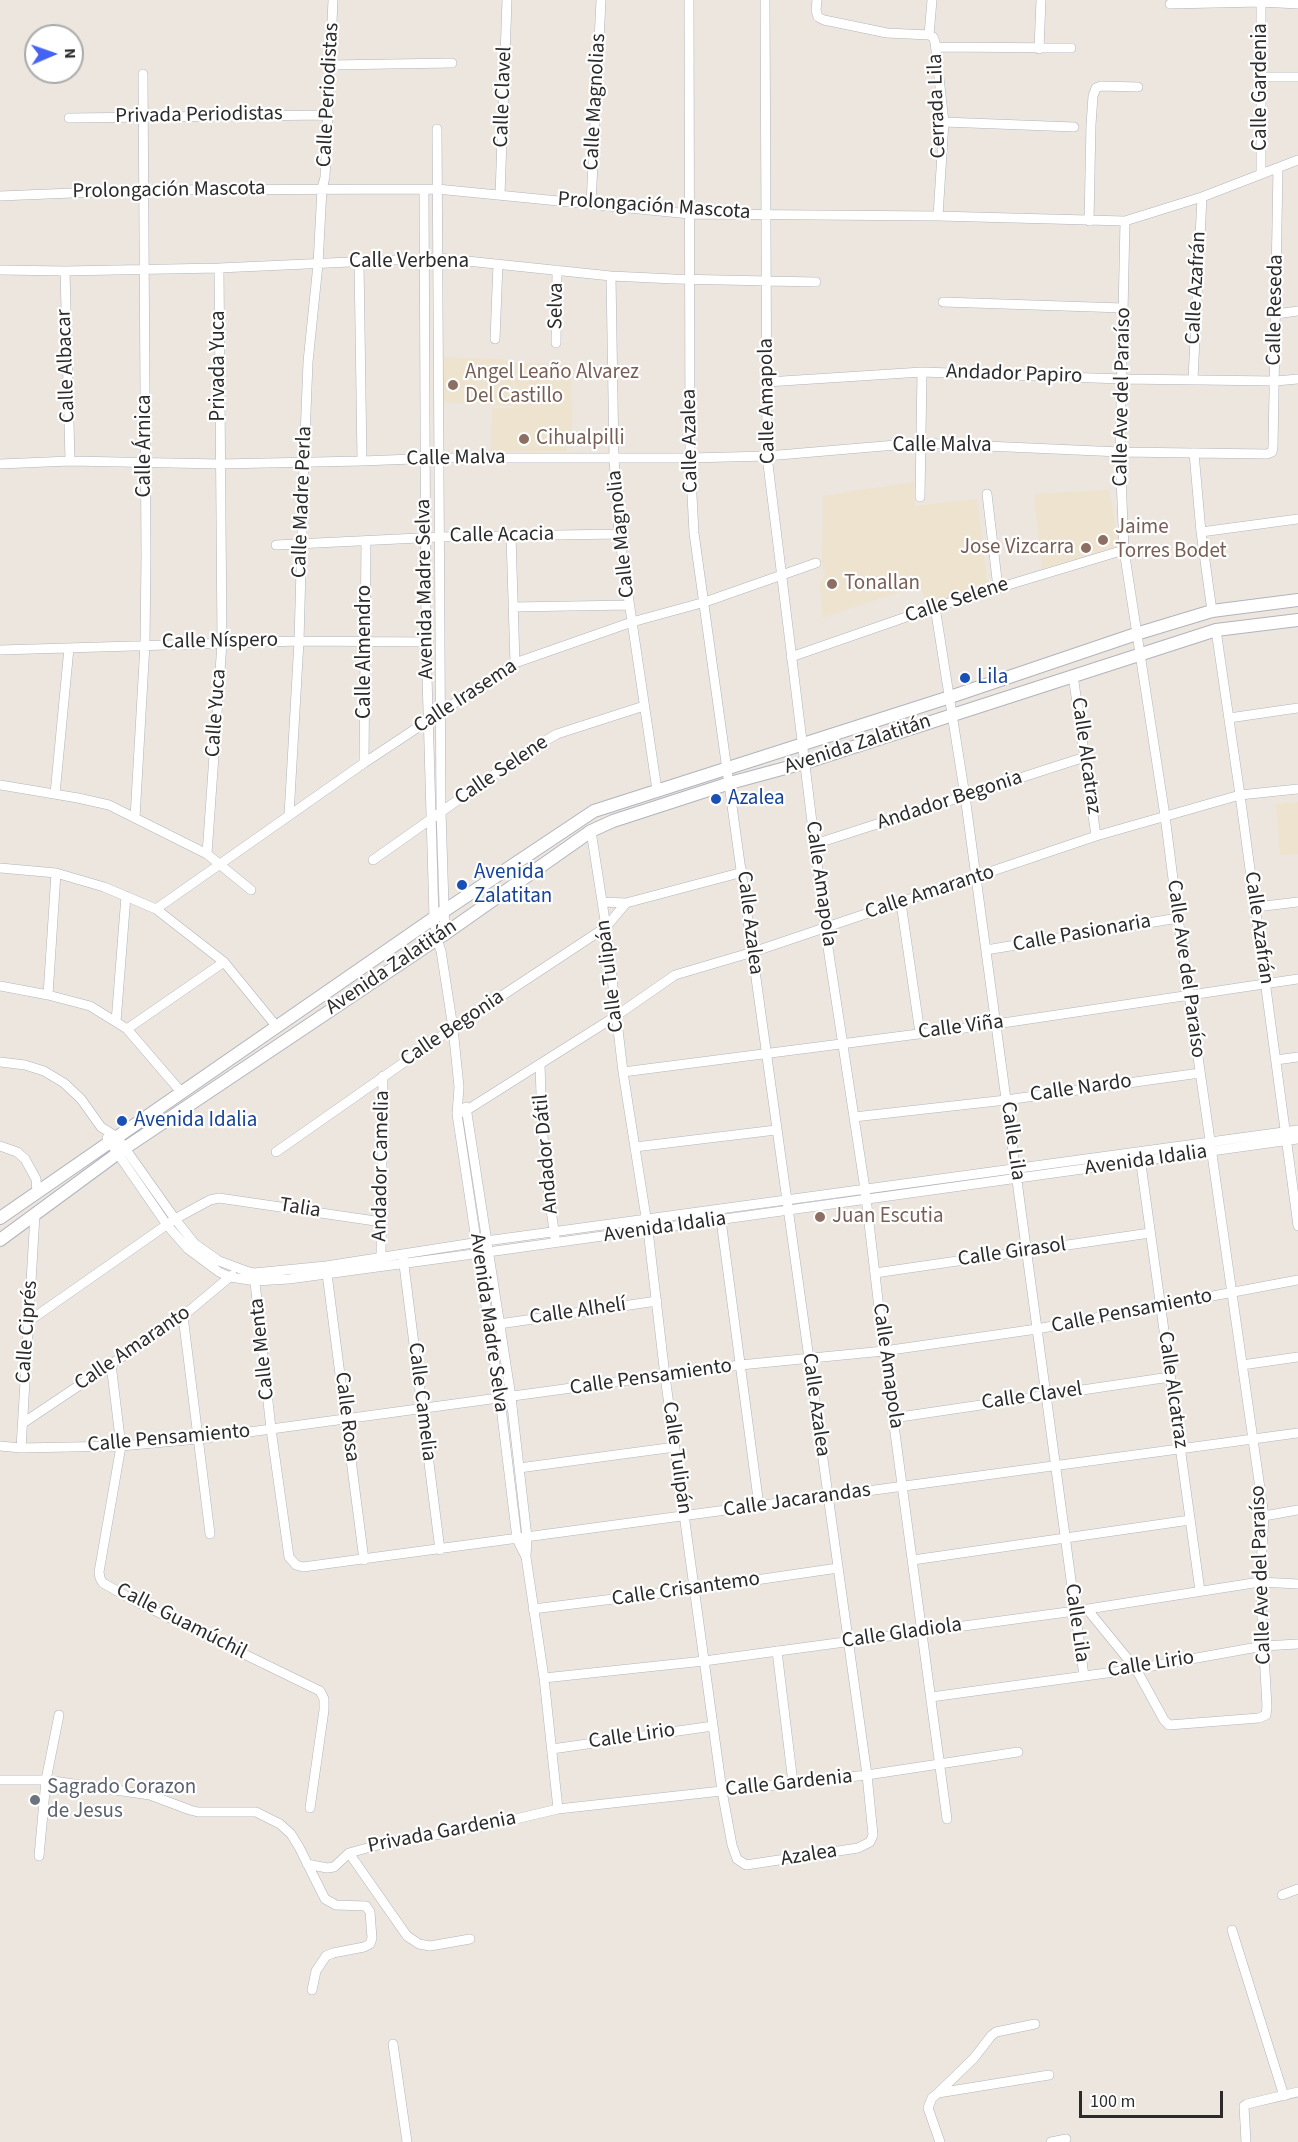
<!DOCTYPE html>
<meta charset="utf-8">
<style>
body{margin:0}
#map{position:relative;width:1298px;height:2142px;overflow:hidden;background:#ece6de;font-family:"Source Sans 3",sans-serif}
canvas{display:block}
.north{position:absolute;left:24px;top:24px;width:60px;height:60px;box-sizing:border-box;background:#fff;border:2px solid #aaa;border-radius:50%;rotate:88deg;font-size:16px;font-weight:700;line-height:24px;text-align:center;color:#2b2b2b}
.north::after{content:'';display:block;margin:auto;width:21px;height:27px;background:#4463f2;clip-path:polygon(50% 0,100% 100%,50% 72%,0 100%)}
.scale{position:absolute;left:1079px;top:2091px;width:144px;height:27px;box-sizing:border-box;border:3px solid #2b2b2b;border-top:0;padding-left:8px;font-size:18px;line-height:21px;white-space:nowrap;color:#2b2b2b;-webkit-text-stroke:4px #fff;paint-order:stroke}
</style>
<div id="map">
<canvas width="1298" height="2142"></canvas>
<div class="north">N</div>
<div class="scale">100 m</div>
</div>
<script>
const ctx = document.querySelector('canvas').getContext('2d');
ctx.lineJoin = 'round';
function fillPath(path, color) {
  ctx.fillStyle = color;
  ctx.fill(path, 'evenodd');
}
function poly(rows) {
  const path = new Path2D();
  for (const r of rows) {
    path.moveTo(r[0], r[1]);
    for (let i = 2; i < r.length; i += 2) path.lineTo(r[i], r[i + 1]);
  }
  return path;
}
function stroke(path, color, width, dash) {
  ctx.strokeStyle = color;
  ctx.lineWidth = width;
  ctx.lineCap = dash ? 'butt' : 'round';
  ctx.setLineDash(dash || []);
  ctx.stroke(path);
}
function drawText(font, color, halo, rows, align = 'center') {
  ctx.font = font + ' "Source Sans 3",sans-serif';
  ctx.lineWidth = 4.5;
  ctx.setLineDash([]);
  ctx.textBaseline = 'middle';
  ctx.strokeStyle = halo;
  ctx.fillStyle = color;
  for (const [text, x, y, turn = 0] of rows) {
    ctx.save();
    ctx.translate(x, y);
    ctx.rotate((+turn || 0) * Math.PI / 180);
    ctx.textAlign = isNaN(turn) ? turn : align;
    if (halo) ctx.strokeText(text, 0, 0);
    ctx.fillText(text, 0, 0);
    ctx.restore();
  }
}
fillPath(poly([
 [444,357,513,360,513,406,442,402],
 [515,363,571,364,572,439,567,438,567,451,491,452,492,408,514,408],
 [914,482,915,506,977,499,988,588,927,606,920,585,822,618,820,582,824,578,825,573,822,567,823,496],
 [1109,490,1119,546,1042,569,1034,494],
 [1298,802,1298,854,1280,855,1276,804]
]), '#ede3ce');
const minor = poly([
 [765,0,767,456,825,928,865,1189,884,1351,947,1819],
 [817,0,816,10,818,17,824,20,887,33,929,35],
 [932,0,929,35,933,37,935,42,944,122,938,216],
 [1261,0,1261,174],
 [1170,4,1261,2,1298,4],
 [936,47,1071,48],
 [1039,49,1041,0],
 [331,65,452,63],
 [1261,77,1298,77],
 [69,118,329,115],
 [944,122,1074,127],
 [437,129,441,812,445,936],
 [424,189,426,642,434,917,437,939,441,951,453,1028,459,1087,457,1114,500,1399,517,1539,526,1557],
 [500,195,507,0],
 [0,196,145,190,437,189,690,214,938,216,1125,221,1202,197,1298,160],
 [591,204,601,0],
 [1089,221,1091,125,1093,96,1096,88,1101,86,1138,87],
 [359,261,362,461],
 [0,270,65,271,219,268,438,258,611,276,674,279,816,282],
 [65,271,70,461],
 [611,276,614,459,619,534,657,790],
 [943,302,1123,308],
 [1276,314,1298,311],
 [495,339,498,264],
 [556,343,557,270],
 [1193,379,1202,197],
 [767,382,922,372,1122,379,1276,381,1298,379],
 [1194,453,1201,532,1212,611],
 [0,464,70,461,220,464,362,461,438,458,690,458,767,456,919,443,1120,452,1267,454,1272,452,1273,447,1278,168],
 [987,494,998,588],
 [920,497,922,372],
 [1201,532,1298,519],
 [511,536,515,663],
 [276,545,439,537,619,534],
 [513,607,629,605],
 [935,607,965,796,1084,1676],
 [1216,630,1240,795,1298,1226],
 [0,650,299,641,429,642],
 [791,657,935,607,1124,550],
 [1073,675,1096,836],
 [1229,718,1298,708],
 [364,763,366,541],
 [0,785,78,798,109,805,207,854,251,890],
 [55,794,69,648],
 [289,815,299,641,304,462,308,362,318,264,322,189,325,177,333,0],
 [135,818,145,644,146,555,143,74],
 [591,831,606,927,623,1072,648,1230,665,1376,722,1791,732,1845,737,1859,746,1865,858,1848,870,1842,873,1835,867,1775,694,533,690,458,689,0],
 [815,844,1085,757],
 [207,854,222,643,219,268],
 [373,860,526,752,557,734,644,706],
 [0,868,56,873,104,887,156,909,224,962,277,1027],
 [602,902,626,903],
 [901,903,920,1033],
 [1256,907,1298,902],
 [156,909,364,763,515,663,632,622,705,602,816,563],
 [986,950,1178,918],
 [0,986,48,995,90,1006,116,1022,127,1029,182,1093],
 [48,995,56,873],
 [116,1022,126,896],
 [127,1029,224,962],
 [1276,1060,1298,1057],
 [0,1062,25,1065,44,1071,64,1083,81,1099,101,1127,117,1137,175,1219,195,1244,219,1261,246,1271,254,1273,326,1266,486,1241,1298,1130],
 [540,1064,542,1125,547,1181,555,1238],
 [623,1072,996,1024,1298,979],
 [466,1107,511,1397,527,1537,526,1557,544,1678,558,1809],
 [457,1114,467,1110,616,1016,675,975,753,952,1096,836,1240,795,1298,789],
 [854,1117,1006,1100,1200,1073],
 [107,1138,167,1225,188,1249,219,1272,230,1277,256,1281,289,1279,488,1252,1298,1139],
 [0,1146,17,1152,25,1159,36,1179,37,1192],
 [635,1147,776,1130],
 [276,1152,453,1028,606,927,626,903,743,872],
 [1140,1157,1200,1591],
 [721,1220,759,1506],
 [381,1256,383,1076],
 [403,1257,440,1550],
 [254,1273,271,1429,289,1557,296,1565,303,1567,1298,1433],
 [875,1273,1150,1233],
 [327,1274,364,1560],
 [183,1316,210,1534],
 [29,1321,175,1219,210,1200,219,1198,382,1222],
 [499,1324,657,1301],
 [111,1364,121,1446,99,1572,100,1578,103,1583,133,1600,320,1691,324,1699,324,1710,310,1808],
 [1242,1365,1298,1357],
 [893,1418,1170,1377],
 [23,1423,183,1316,232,1275],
 [0,1446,21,1448,121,1446,198,1439,740,1365,884,1351,1037,1329,1298,1280],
 [21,1448,35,1215],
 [519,1468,675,1447],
 [1264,1516,1298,1510],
 [913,1560,1190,1520],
 [533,1609,694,1589,838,1568],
 [1087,1609,1136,1669,1164,1720,1169,1725,1259,1718,1266,1715,1267,1707,1260,1582,1264,1516,1178,918,1165,816,1124,550,1120,452,1125,221],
 [777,1651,793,1783],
 [544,1678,704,1661,1075,1611,1260,1582,1298,1584],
 [931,1697,1136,1669,1263,1646,1298,1644],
 [552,1749,713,1726],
 [0,1780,46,1780,150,1795,190,1810,198,1812,256,1812,280,1824,291,1834,299,1847,325,1899,336,1905,366,1906,370,1912,372,1938,370,1944,364,1947,333,1953,326,1956,316,1971,312,1990],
 [39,1856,46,1780,59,1715],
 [307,1864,327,1868,334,1867,349,1853],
 [1282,1895,1298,1889],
 [1232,1930,1284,2096],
 [470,1939,430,1946,419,1944,407,1936,349,1853,378,1845,486,1826,558,1809,867,1775,1018,1752],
 [393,2044,407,2142],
 [938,2093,974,2058,991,2036,996,2032,1035,2024],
 [940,2142,928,2108,932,2098,938,2093,1049,2075],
 [1051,2142,1066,2139],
 [1246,2142,1244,2106,1247,2104,1298,2092]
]);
const tertiary = poly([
 [0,1218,444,911,594,811,950,697,1136,634,1212,611,1298,600],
 [0,1240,125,1148,446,933,591,831,613,821,730,783,804,763,1216,630,1298,620]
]);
stroke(minor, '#b1b4be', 10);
stroke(tertiary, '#b1b4be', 14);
stroke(minor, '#fff', 9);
stroke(tertiary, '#fff', 12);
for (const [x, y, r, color] of [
 [453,385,6,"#8d6e63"],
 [524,439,6,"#8d6e63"],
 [1103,540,6,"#8d6e63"],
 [1086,548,6,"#8d6e63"],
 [832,584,6,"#8d6e63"],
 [965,678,6,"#1a4fb4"],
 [716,799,6,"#1a4fb4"],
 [462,885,6,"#1a4fb4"],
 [122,1121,6,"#1a4fb4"],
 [820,1217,6,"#8d6e63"],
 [35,1800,6,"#6b7280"]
]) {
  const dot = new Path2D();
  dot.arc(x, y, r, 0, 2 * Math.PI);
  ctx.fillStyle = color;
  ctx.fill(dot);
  stroke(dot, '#fff', 2);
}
drawText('21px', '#2b2b2b', '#fff', [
 ["Calle Gardenia",1261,87,-90],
 ["Calle Periodistas",329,95,-87],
 ["Calle Clavel",504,97,-88],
 ["Calle Magnolias",596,102,-87],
 ["Cerrada Lila",938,106,-92],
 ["Privada Periodistas",199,116,-1],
 ["Prolongación Mascota",169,191,-1],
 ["Prolongación Mascota",654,207,4],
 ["Calle Verbena",409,262],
 ["Calle Azafrán",1197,288,-87],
 ["Selva",557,306,-89],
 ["Calle Reseda",1276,310,-89],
 ["Calle Albacar",67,366,-92],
 ["Privada Yuca",219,366,-90],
 ["Andador Papiro",1014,375,2],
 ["Calle Ave del Paraíso",1123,397,-89],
 ["Calle Amapola",768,401,-91],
 ["Calle Azalea",691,441,-91],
 ["Calle Árnica",145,446,-90],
 ["Calle Malva",942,446],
 ["Calle Malva",456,459,-1],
 ["Calle Madre Perla",303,502,-88],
 ["Calle Magnolia",622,534,-96],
 ["Calle Acacia",502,536,-1],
 ["Avenida Madre Selva",426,589,-91],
 ["Calle Selene",957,601,-18],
 ["Calle Níspero",220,642,-1],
 ["Calle Almendro",365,652,-90],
 ["Calle Irasema",466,697,-33],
 ["Calle Yuca",217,713,-86],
 ["Avenida Zalatitán",858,745,-18],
 ["Calle Alcatraz",1085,756,82],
 ["Calle Selene",502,771,-34],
 ["Andador Begonia",950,801,-18],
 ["Calle Amapola",820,884,82],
 ["Calle Amaranto",930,893,-18],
 ["Calle Azalea",749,923,83],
 ["Calle Azafrán",1258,928,82],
 ["Calle Pasionaria",1082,934,-10],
 ["Avenida Zalatitán",392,968,-34],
 ["Calle Ave del Paraíso",1185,969,82],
 ["Calle Tulipán",611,976,-97],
 ["Calle Viña",961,1028,-7],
 ["Calle Begonia",453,1029,-34],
 ["Calle Nardo",1081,1089,-8],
 ["Calle Lila",1012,1141,82],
 ["Andador Dátil",547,1154,-95],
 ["Avenida Idalia",1146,1161,-8],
 ["Andador Camelia",382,1166,-89],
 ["Talia",300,1209,9],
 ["Avenida Idalia",665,1228,-8],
 ["Calle Girasol",1012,1253,-8],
 ["Calle Alhelí",578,1312,-8],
 ["Calle Pensamiento",1132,1312,-11],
 ["Avenida Madre Selva",488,1323,82],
 ["Calle Ciprés",28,1332,-86],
 ["Calle Amaranto",133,1349,-34],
 ["Calle Menta",263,1349,-96],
 ["Calle Amapola",887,1366,82],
 ["Calle Pensamiento",651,1378,-8],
 ["Calle Alcatraz",1172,1390,82],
 ["Calle Clavel",1032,1397,-8],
 ["Calle Camelia",421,1402,83],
 ["Calle Azalea",815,1405,82],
 ["Calle Rosa",346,1417,83],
 ["Calle Pensamiento",169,1439,-5],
 ["Calle Tulipán",676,1458,82],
 ["Calle Jacarandas",797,1501,-8],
 ["Calle Ave del Paraíso",1262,1575,-92],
 ["Calle Crisantemo",686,1590,-8],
 ["Calle Guamúchil",181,1622,27],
 ["Calle Lila",1076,1623,82],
 ["Calle Gladiola",902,1634,-8],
 ["Calle Lirio",1151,1665,-9],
 ["Calle Lirio",632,1737,-8],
 ["Calle Gardenia",789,1784,-6],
 ["Privada Gardenia",442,1833,-11],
 ["Azalea",809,1856,-9]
]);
drawText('21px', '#785e54', '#fff', [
 ["Angel Leaño Alvarez",465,373],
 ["Del Castillo",465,397],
 ["Cihualpilli",536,439],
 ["Jaime",1115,528],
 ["Torres Bodet",1115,552],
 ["Jose Vizcarra",1074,548,"right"],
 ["Tonallan",844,584],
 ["Juan Escutia",832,1217]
], 'left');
drawText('21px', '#164399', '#fff', [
 ["Lila",977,678],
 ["Azalea",728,799],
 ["Avenida",474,873],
 ["Zalatitan",474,897],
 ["Avenida Idalia",134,1121]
], 'left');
drawText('21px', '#5b616d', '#fff', [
 ["Sagrado Corazon",47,1788],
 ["de Jesus",47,1812]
], 'left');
</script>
